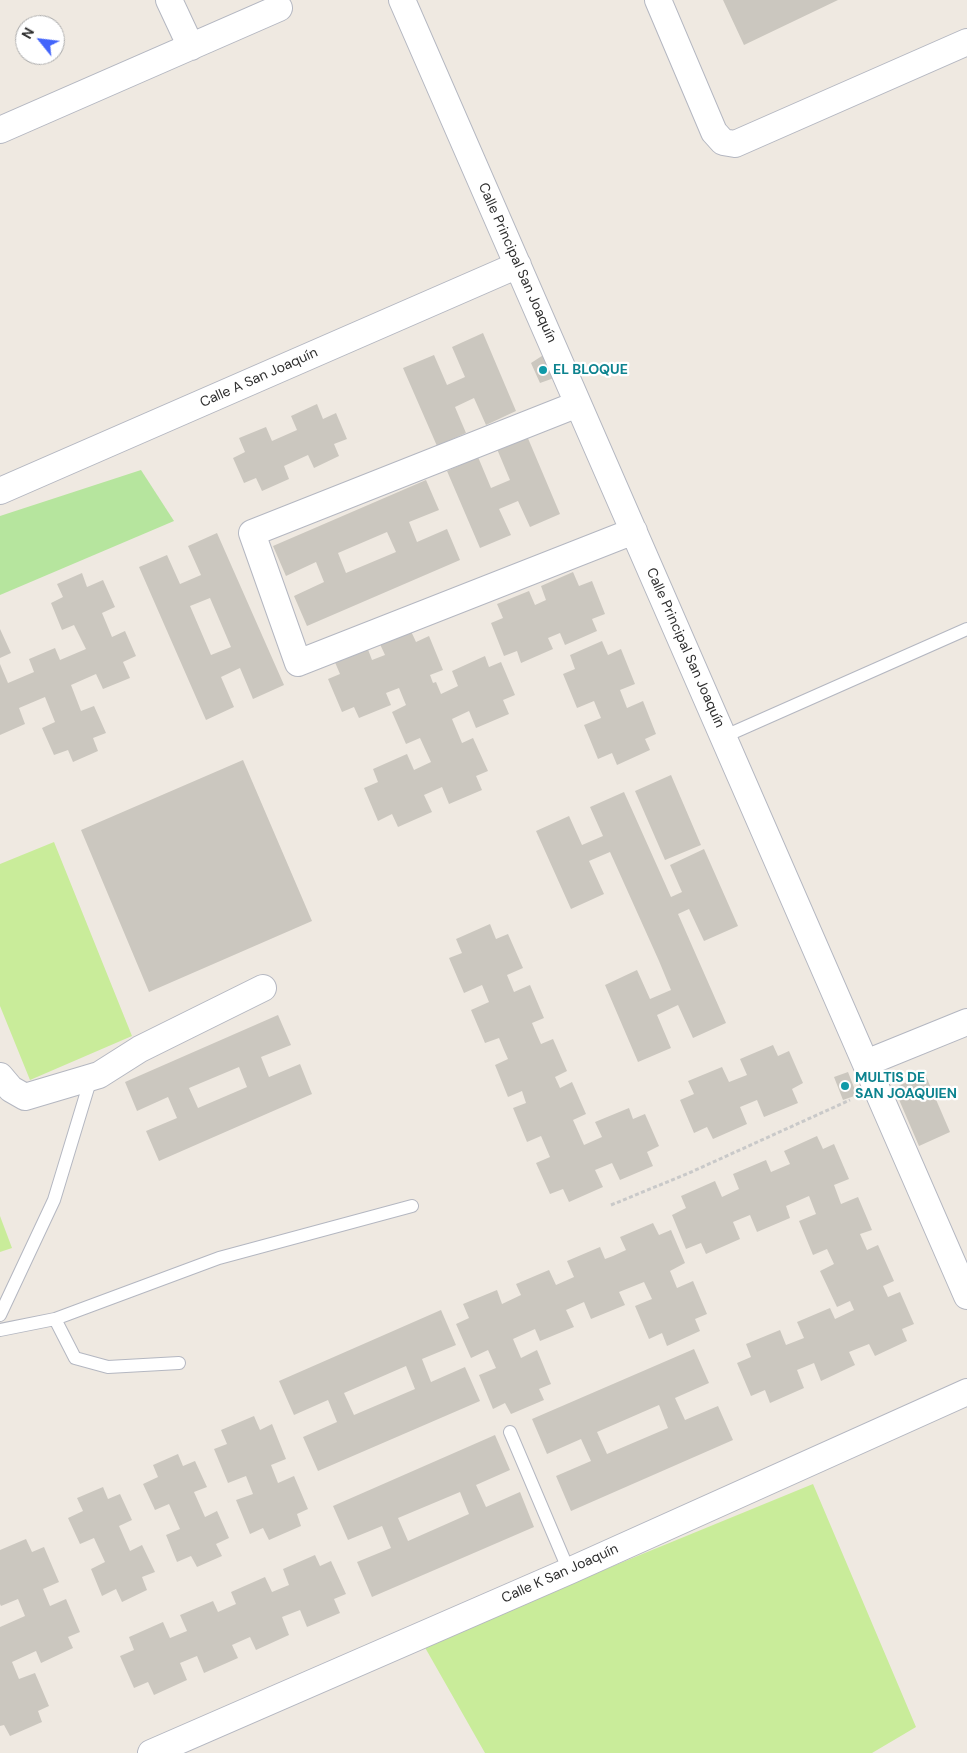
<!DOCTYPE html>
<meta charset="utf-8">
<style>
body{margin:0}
#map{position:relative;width:967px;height:1753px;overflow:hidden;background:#efe9e1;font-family:"DM Sans",sans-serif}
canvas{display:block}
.north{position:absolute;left:15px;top:15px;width:50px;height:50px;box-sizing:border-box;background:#fff;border:1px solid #ababab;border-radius:50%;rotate:299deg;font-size:14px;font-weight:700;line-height:20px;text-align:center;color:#2e2e2e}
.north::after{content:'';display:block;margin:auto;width:18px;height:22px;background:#4264fb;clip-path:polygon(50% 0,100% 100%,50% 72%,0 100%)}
</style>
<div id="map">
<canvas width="967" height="1753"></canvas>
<div class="north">N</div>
</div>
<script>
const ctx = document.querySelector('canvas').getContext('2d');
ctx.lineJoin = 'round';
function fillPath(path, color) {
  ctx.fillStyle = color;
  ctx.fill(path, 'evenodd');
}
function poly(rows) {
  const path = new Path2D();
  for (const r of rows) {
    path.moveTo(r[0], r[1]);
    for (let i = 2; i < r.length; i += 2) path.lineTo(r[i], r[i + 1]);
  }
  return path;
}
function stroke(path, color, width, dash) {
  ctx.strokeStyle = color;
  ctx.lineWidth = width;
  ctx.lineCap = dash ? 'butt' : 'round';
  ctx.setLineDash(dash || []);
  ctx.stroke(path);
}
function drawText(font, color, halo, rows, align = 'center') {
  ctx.font = font + ' "DM Sans",sans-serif';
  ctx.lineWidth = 4.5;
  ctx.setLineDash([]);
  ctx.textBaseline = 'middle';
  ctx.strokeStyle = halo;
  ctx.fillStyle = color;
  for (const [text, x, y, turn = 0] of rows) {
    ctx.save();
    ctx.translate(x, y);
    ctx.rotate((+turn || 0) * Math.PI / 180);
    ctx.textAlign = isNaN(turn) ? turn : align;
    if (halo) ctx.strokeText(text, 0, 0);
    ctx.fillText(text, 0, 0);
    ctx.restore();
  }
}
fillPath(poly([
 [141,470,174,521,0,595,0,516]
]), '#b6e59e');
fillPath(poly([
 [54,842,132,1036,30,1080,0,1006,0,864],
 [0,1216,12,1248,0,1252],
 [813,1484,916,1727,872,1753,485,1753,423,1644]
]), '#c9ec9a');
fillPath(poly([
 [723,0,838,0,744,45],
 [483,333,516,411,486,425,474,398,455,407,466,433,437,446,403,368,434,355,447,385,465,377,452,347],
 [545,354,554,378,540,383,531,363],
 [317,404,323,419,336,413,347,439,334,444,339,456,314,468,308,455,284,466,289,479,262,491,256,478,244,483,233,458,245,452,239,438,266,427,272,441,297,430,291,416],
 [527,436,560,514,530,527,518,501,499,509,511,535,480,548,447,471,478,457,491,488,510,480,497,449],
 [426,480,439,510,409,522,417,542,447,529,460,560,307,626,294,596,324,582,316,562,286,576,273,546],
 [387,532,396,552,346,573,338,553],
 [217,533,284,685,253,699,240,668,221,677,234,707,206,720,139,567,167,555,180,584,201,575,188,546],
 [210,598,231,647,211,655,190,606],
 [573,572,579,586,592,581,605,614,592,619,597,631,565,645,560,633,548,638,553,649,521,663,517,651,504,656,491,623,503,618,497,604,529,591,535,605,546,600,541,586],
 [82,573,87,587,103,580,115,607,102,613,112,637,125,631,136,656,123,662,130,678,103,689,96,674,71,685,81,711,94,706,106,733,93,738,98,751,73,762,68,750,54,755,42,728,55,722,45,697,19,708,25,724,0,735,0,664,8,683,34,672,29,659,55,648,60,660,86,649,74,625,62,630,51,603,63,597,57,584],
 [0,629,11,653,0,658],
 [410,629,416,642,429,636,443,670,430,675,433,683,436,682,441,694,458,686,452,671,485,656,489,667,501,662,515,695,503,700,509,714,476,728,469,711,452,719,462,743,473,738,488,771,476,776,482,790,449,804,442,787,424,795,432,812,398,827,392,814,378,821,364,788,378,782,373,769,407,754,414,770,431,762,420,738,406,744,392,712,406,705,399,688,386,693,391,705,359,718,354,707,342,712,328,679,340,674,334,660,367,647,372,660,385,655,379,642],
 [602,641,608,655,621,649,635,684,620,690,627,708,643,701,656,734,645,739,650,750,617,765,612,753,598,759,584,725,601,718,594,701,577,708,563,674,575,669,570,655],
 [243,760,312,921,149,992,81,830],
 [671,775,701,845,665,860,635,791],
 [624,792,671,897,682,892,670,865,704,849,738,926,704,941,689,909,678,914,726,1023,693,1038,678,1005,657,1015,671,1048,638,1062,605,985,637,970,650,999,671,990,659,961,610,852,589,861,604,894,571,909,536,831,569,816,582,845,603,836,590,807],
 [490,924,496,939,508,934,523,968,507,975,514,992,530,985,544,1018,532,1023,537,1035,541,1044,553,1039,567,1071,555,1077,560,1088,572,1082,586,1114,573,1120,584,1145,602,1137,595,1122,629,1108,633,1119,645,1114,659,1146,647,1152,653,1166,620,1180,612,1163,595,1170,603,1187,569,1202,563,1189,550,1194,536,1163,550,1157,541,1136,527,1142,513,1108,526,1103,522,1091,508,1097,495,1065,508,1059,504,1050,499,1038,485,1043,471,1010,489,1002,482,985,464,993,449,958,462,953,456,939],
 [278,1015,291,1045,261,1057,269,1077,300,1064,312,1094,159,1161,146,1131,177,1118,168,1097,137,1111,125,1082],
 [239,1067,247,1087,198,1108,189,1088],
 [773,1045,778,1056,789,1051,803,1083,792,1089,798,1103,764,1117,757,1100,740,1107,747,1124,713,1139,707,1127,694,1133,680,1100,694,1094,688,1081,722,1067,729,1082,747,1075,740,1059],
 [848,1072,857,1095,843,1100,834,1077],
 [925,1074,950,1132,919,1146,894,1088],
 [817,1136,823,1149,834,1144,849,1179,834,1185,841,1204,858,1197,872,1230,860,1234,867,1250,878,1245,894,1281,883,1286,888,1297,900,1292,914,1324,902,1329,907,1341,875,1356,869,1344,849,1352,855,1365,821,1381,814,1363,797,1370,804,1388,770,1403,765,1390,751,1396,737,1363,751,1357,746,1344,780,1330,786,1345,804,1338,797,1322,830,1308,835,1319,854,1310,850,1301,837,1307,820,1271,834,1264,827,1249,813,1255,799,1221,816,1214,809,1196,786,1206,790,1218,757,1232,750,1215,733,1222,740,1239,706,1254,701,1243,686,1249,672,1215,686,1208,681,1196,715,1181,722,1197,739,1189,733,1174,766,1160,771,1172,790,1164,784,1151],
 [653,1223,659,1235,671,1230,685,1263,670,1271,677,1288,693,1281,707,1314,695,1319,700,1331,667,1346,662,1333,649,1339,635,1306,652,1299,644,1282,619,1292,625,1305,591,1319,584,1302,566,1310,574,1327,540,1341,535,1329,513,1339,521,1358,537,1350,551,1384,539,1389,544,1400,511,1414,505,1403,493,1409,479,1375,496,1368,488,1350,471,1358,456,1324,469,1318,463,1304,497,1290,502,1304,521,1295,516,1284,549,1270,556,1285,574,1277,567,1261,600,1247,605,1259,613,1256,626,1250,620,1237],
 [441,1310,456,1345,422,1359,431,1382,465,1367,480,1401,318,1471,303,1437,337,1422,328,1400,294,1415,279,1381],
 [406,1366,415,1389,354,1415,344,1393],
 [694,1349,709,1383,675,1398,685,1420,718,1406,733,1440,571,1511,556,1476,591,1461,581,1439,547,1454,532,1419],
 [659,1405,668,1428,607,1454,597,1432],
 [254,1416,260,1430,272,1424,286,1459,271,1465,278,1483,294,1476,308,1509,297,1514,301,1526,269,1540,263,1528,250,1534,236,1500,253,1494,246,1476,228,1483,214,1449,227,1444,221,1430],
 [495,1435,510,1470,476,1485,486,1507,520,1492,534,1527,372,1597,357,1562,391,1548,382,1526,348,1540,333,1506],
 [460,1492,469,1514,408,1541,398,1518],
 [178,1454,183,1466,195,1461,207,1487,194,1492,205,1517,217,1511,229,1538,216,1544,222,1556,197,1567,191,1556,177,1562,166,1535,180,1529,169,1504,155,1510,143,1484,158,1477,153,1465],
 [103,1487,108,1499,120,1494,132,1520,119,1526,130,1551,142,1545,155,1572,142,1577,147,1590,122,1602,116,1589,102,1596,91,1569,105,1562,94,1538,80,1544,68,1518,83,1511,77,1498],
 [26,1539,32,1552,44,1547,59,1582,43,1589,50,1606,66,1599,80,1632,68,1637,73,1648,41,1663,36,1651,12,1662,19,1679,35,1673,49,1706,38,1711,42,1722,10,1736,4,1725,0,1726,0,1627,25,1616,18,1599,1,1606,0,1604,0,1550],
 [315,1555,320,1566,331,1561,346,1594,334,1599,340,1613,307,1627,300,1610,282,1617,289,1635,256,1650,250,1637,232,1645,238,1658,204,1673,197,1656,180,1663,187,1680,154,1695,148,1682,134,1688,120,1656,134,1650,129,1637,163,1622,170,1638,187,1631,180,1615,213,1601,218,1612,236,1604,231,1592,265,1577,272,1592,289,1585,283,1569]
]), '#cbc7bf');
const lane = poly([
 [723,737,967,629],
 [0,1315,54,1200,91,1078],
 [55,1319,75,1358,108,1367,179,1363],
 [0,1330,55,1319,219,1258,412,1206],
 [510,1432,569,1571]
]);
const street = poly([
 [169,0,191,47],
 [402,0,967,1296],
 [658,0,714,132,723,142,735,144,967,42],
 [0,130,279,8],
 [578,404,252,533,298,663,634,531],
 [0,491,518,265],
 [866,1063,967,1022],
 [0,1076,11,1089,25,1097,99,1075,140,1049,263,988],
 [151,1753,569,1571,967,1392]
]);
stroke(lane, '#b4b7c1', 14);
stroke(street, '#b4b7c1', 28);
stroke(poly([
 [611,1205,689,1173,850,1100]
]), '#c9c9c9', 3, [4, 2.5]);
stroke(lane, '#fff', 12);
stroke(street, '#fff', 26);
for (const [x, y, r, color] of [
 [543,370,5,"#0f9aa8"],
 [845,1086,5,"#0f9aa8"]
]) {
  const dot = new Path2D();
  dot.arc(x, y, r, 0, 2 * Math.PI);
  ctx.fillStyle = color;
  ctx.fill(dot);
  stroke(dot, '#fff', 2);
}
drawText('14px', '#2e2e2e', '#fff', [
 ["Calle Principal San Joaquín",517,263,66],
 ["Calle A San Joaquín",259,378,-24],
 ["Calle Principal San Joaquín",685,648,66],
 ["Calle K San Joaquín",560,1574,-24]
]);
drawText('bold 14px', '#0d838f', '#fff', [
 ["EL BLOQUE",553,370],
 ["MULTIS DE",855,1078],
 ["SAN JOAQUIEN",855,1094]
], 'left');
</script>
